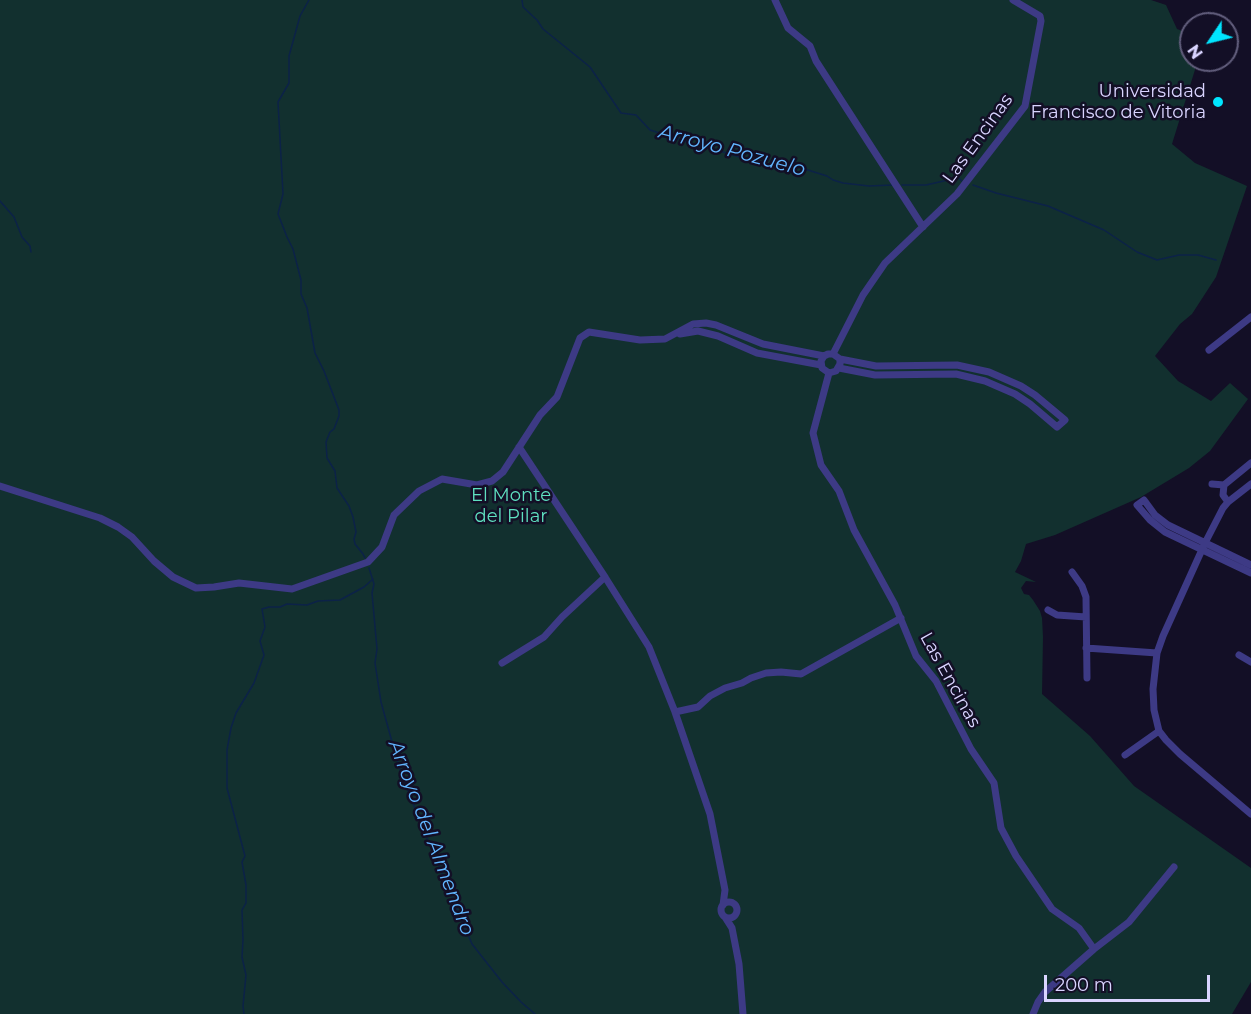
<!DOCTYPE html>
<style>
body{margin:0}
#map{position:relative;width:1251px;height:1014px;overflow:hidden;background:#130f26;font-family:Montserrat,sans-serif}
canvas{display:block}
.north{position:absolute;left:1179px;top:12px;width:60px;height:60px;box-sizing:border-box;background:#130f26;border:2px solid #625e7d;border-radius:50%;rotate:235deg;font-size:16px;font-weight:700;line-height:24px;text-align:center;color:#d9d4ff}
.north::after{content:'';display:block;margin:auto;width:21px;height:27px;background:#00e5ff;clip-path:polygon(50% 0,100% 100%,50% 72%,0 100%)}
.scale{position:absolute;left:1044px;top:975px;width:166px;height:27px;box-sizing:border-box;border:3px solid #d9d4ff;border-top:0;padding-left:8px;font-size:18px;line-height:21px;white-space:nowrap;color:#d9d4ff;-webkit-text-stroke:4px #130f26;paint-order:stroke}
</style>
<div id="map">
<canvas width="1251" height="1014"></canvas>
<div class="north">N</div>
<div class="scale">200 m</div>
</div>
<script>
const ctx = document.querySelector('canvas').getContext('2d');
ctx.lineJoin = 'round';
function fillPath(path, color) {
  ctx.fillStyle = color;
  ctx.fill(path, 'evenodd');
}
function poly(rows) {
  const path = new Path2D();
  for (const r of rows) {
    if (r.length === 3) {
      path.moveTo(r[0] + r[2], r[1]);
      path.arc(r[0], r[1], r[2], 0, 2 * Math.PI);
      continue;
    }
    path.moveTo(r[0], r[1]);
    for (let i = 2; i < r.length; i += 2) path.lineTo(r[i], r[i + 1]);
  }
  return path;
}
function stroke(path, color, width, dash) {
  ctx.strokeStyle = color;
  ctx.lineWidth = width;
  ctx.lineCap = dash ? 'butt' : 'round';
  ctx.setLineDash(dash || []);
  ctx.stroke(path);
}
function drawText(font, color, halo, rows, align = 'center') {
  ctx.font = font + ' Montserrat,sans-serif';
  ctx.lineWidth = 5;
  ctx.setLineDash([]);
  ctx.textBaseline = 'middle';
  ctx.strokeStyle = halo;
  ctx.fillStyle = color;
  for (const [text, x, y, turn = 0] of rows) {
    ctx.save();
    ctx.translate(x, y);
    ctx.rotate((+turn || 0) * Math.PI / 180);
    ctx.textAlign = isNaN(turn) ? turn : align;
    if (halo) ctx.strokeText(text, 0, 0);
    ctx.fillText(text, 0, 0);
    ctx.restore();
  }
}
fillPath(poly([
 [0,0,1151,0,1166,5,1177,29,1191,34,1191,60,1198,60,1172,144,1195,163,1247,186,1216,277,1192,314,1180,324,1155,356,1178,381,1211,401,1230,383,1248,399,1210,451,1189,468,1141,497,1055,535,1026,544,1021,561,1015,572,1036,582,1026,581,1021,588,1024,594,1029,595,1033,600,1040,611,1042,618,1043,637,1042,694,1090,736,1134,786,1251,868,1251,982,1232,1014,0,1014]
]), '#12302f');
stroke(poly([
 [309,0,300,16,289,56,289,83,278,102,283,194,278,214,287,237,293,249,301,280,301,294,307,308,315,353,324,371,339,410,339,416,334,429,330,432,326,442,327,458,335,471,337,488,349,506,353,517,356,532,354,539,355,544,363,554,365,558],
 [522,0,523,7,537,20,543,29,590,67,621,113,636,115,650,130,703,147,710,148,763,164,795,166,827,176,833,180,843,183,869,186,892,185],
 [902,185,926,185,948,180,956,176,962,181],
 [973,185,996,193,1048,206,1104,230,1137,252,1157,260,1179,255,1198,255,1216,260],
 [0,201,14,217,22,237,30,246,31,252],
 [369,568,374,584,372,593,377,649,375,663,381,702,399,767,421,824,472,944,502,982,521,1002,535,1014],
 [244,1014,243,1006,246,975,242,957,243,940,242,910,246,903,246,885,242,862,245,856,227,788,227,750,231,728,236,713,254,683,264,655,260,641,265,627,262,609,269,607,280,607,287,604,307,605,318,601,340,600,364,587,373,579]
]), '#0c2248', 1.5);
stroke(poly([
 [775,0,788,28,810,46,816,61,923,227],
 [680,334,698,331,718,336,757,353,821,365],
 [1209,350,1251,317],
 [833,354,840,359,840,364,836,371,829,373,822,368,821,361,824,356,828,354,833,354,863,295,885,263,957,194,1025,106,1041,21,1040,16,1013,0],
 [839,368,875,375,956,374,985,381,1015,394,1030,404,1057,427,1065,420,1035,395,1021,386,989,372,957,365,876,366,840,359],
 [829,373,813,433,821,465,839,491,854,530,895,605,916,656,936,681,971,749,994,783,1001,828,1016,856,1052,909,1079,928,1094,949],
 [519,447,605,577,649,647,675,712,710,814,725,890,723,905],
 [1212,484,1224,485,1251,463],
 [1251,484,1228,502,1223,508,1205,543,1163,636,1157,653,1153,689,1154,710,1159,731,1166,740,1180,754,1251,814],
 [1224,485,1223,495,1228,502],
 [0,486,100,518,118,527,132,537,154,561,173,577,196,588,214,587,239,583,292,589,368,562,382,547,394,515,419,491,442,479,477,485,492,481,503,472,540,415,557,397,580,338,589,332,640,340,665,339,693,324,706,323,716,325,763,344,824,356],
 [1251,565,1168,525,1155,515,1144,500,1137,505,1150,520,1165,532,1251,573],
 [1072,572,1082,586,1086,597,1087,678],
 [1048,610,1057,615,1086,617],
 [1086,648,1157,653],
 [1239,655,1251,662],
 [502,663,544,637,562,617,605,577],
 [675,712,698,707,710,696,725,688,742,683,751,678,766,673,781,672,801,674,901,618],
 [1125,755,1159,731],
 [729,910,8],
 [725,917,732,928,739,964,743,1014],
 [1033,1014,1038,1002,1045,992,1094,949,1129,922,1174,867]
]), '#3d3a85', 7);
for (const [x, y, r, color] of [
 [1218,102,6,"#00e5ff"]
]) {
  const dot = new Path2D();
  dot.arc(x, y, r, 0, 2 * Math.PI);
  ctx.fillStyle = color;
  ctx.fill(dot);
  stroke(dot, '#130f26', 2);
}
drawText('18px', '#d9d4ff', '#130f26', [
 ["Universidad",1206,92],
 ["Francisco de Vitoria",1206,113]
], 'right');
drawText('18px', '#d9d4ff', '#130f26', [
 ["Las Encinas",978,139,-54],
 ["Las Encinas",950,680,61]
]);
drawText('18px', '#5fe0c0', '#130f26', [
 ["El Monte",511,496],
 ["del Pilar",511,517]
]);
drawText('italic 20px', '#62b6ff', '#130f26', [
 ["Arroyo Pozuelo",732,151,15],
 ["Arroyo del Almendro",431,838,69]
]);
</script>
